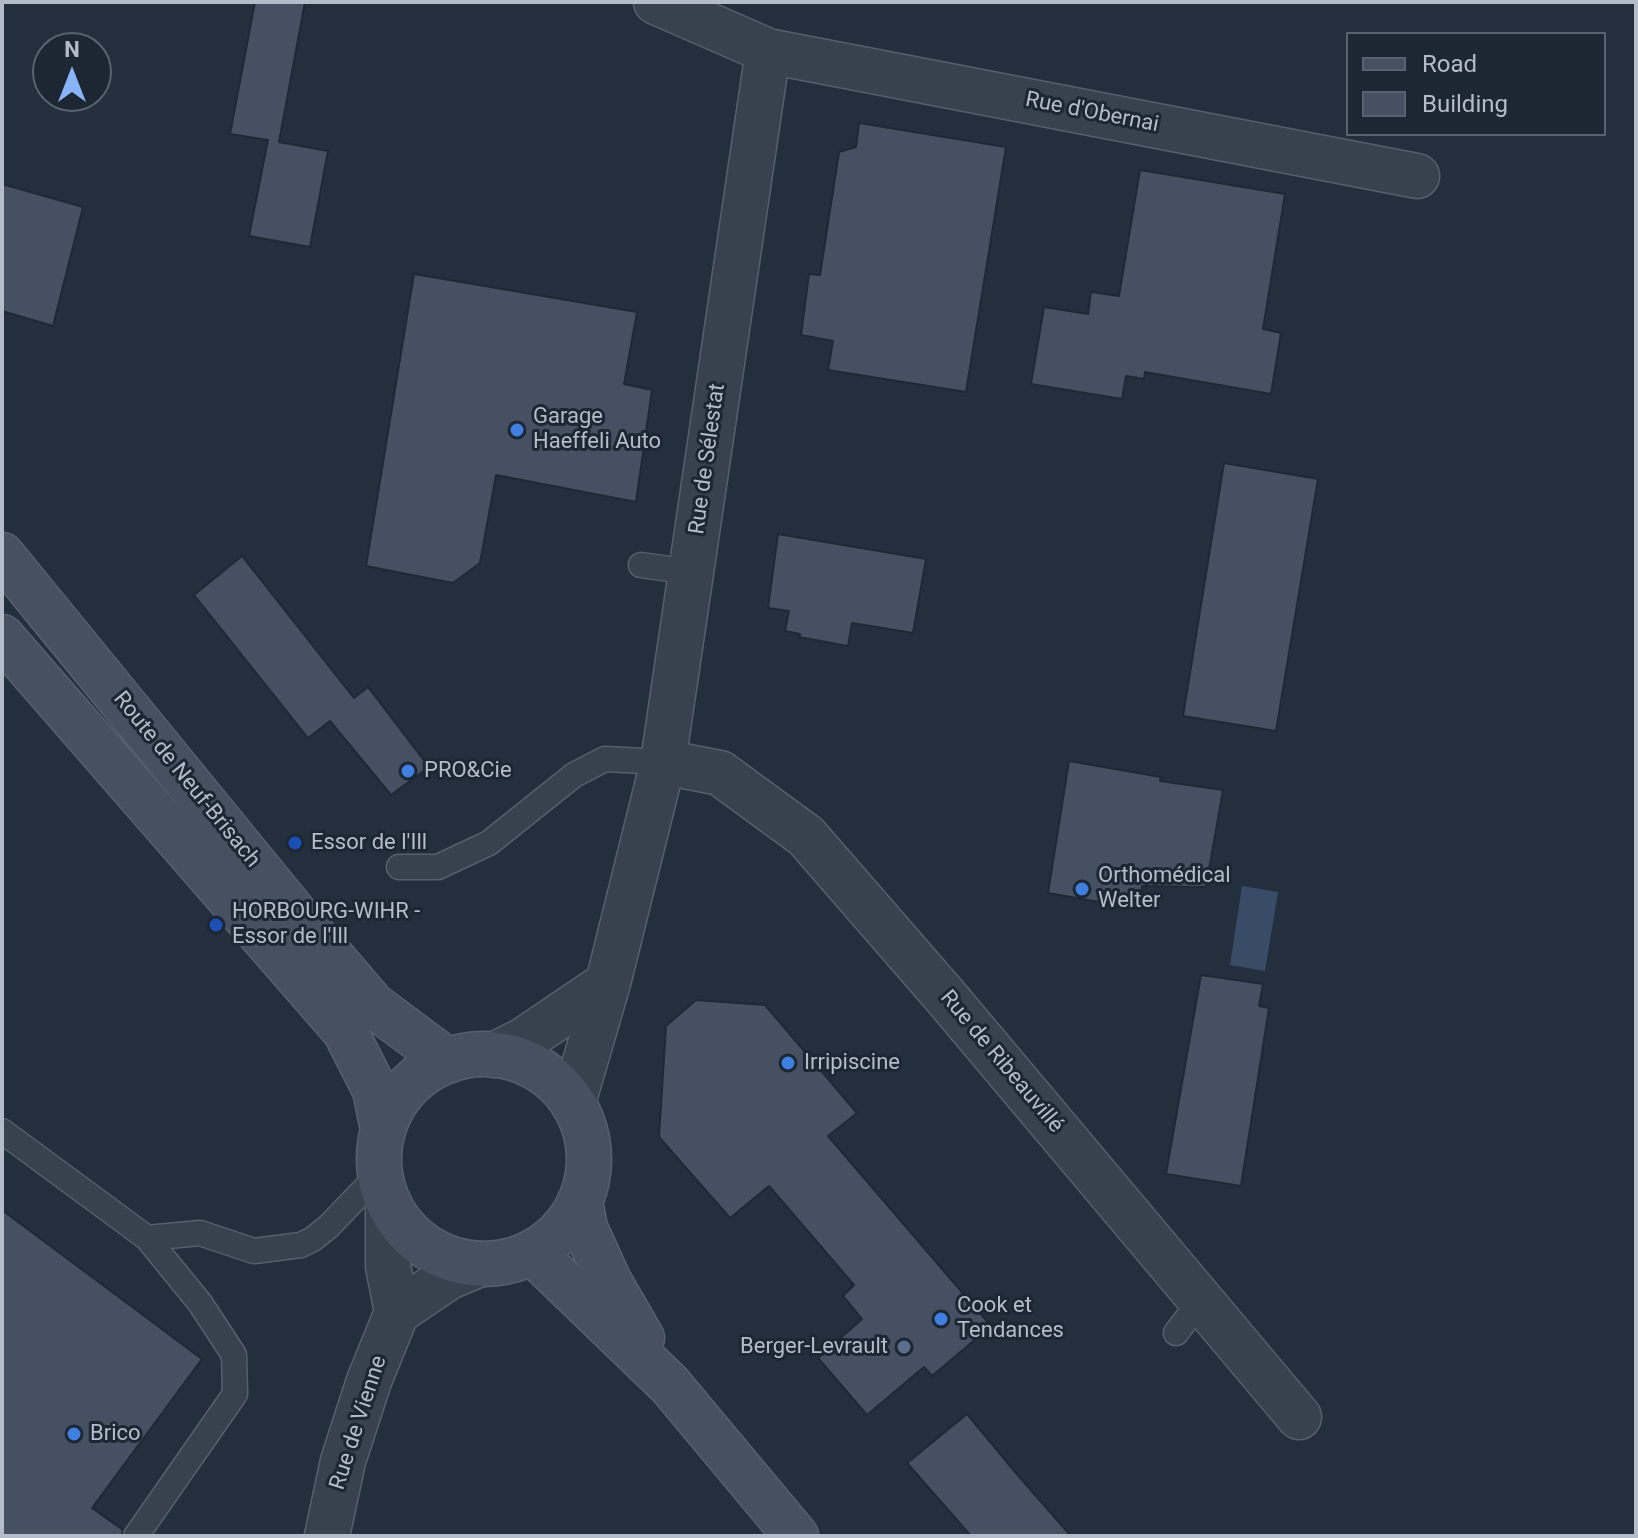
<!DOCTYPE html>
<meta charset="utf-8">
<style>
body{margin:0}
#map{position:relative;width:1638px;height:1538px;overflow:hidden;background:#242f3e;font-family:Roboto,sans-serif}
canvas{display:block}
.frame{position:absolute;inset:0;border:4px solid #b4bcc9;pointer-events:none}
.legend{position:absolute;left:1346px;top:32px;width:260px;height:104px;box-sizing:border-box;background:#1d2633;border:2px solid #59626f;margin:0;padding:10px 14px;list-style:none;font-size:24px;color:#b4bcc9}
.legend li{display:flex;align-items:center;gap:16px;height:40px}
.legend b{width:40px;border:2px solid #59626f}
.north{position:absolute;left:32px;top:32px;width:80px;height:80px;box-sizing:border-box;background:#1d2633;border:2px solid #59626f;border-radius:50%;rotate:0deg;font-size:22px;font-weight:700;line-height:32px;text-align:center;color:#b4bcc9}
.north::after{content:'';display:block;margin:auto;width:28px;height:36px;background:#8ab4f8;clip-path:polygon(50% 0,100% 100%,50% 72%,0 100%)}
</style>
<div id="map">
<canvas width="1638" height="1538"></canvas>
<div class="frame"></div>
<ul class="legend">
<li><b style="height:10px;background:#465061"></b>Road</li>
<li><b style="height:22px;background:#455162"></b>Building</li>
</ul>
<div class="north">N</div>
</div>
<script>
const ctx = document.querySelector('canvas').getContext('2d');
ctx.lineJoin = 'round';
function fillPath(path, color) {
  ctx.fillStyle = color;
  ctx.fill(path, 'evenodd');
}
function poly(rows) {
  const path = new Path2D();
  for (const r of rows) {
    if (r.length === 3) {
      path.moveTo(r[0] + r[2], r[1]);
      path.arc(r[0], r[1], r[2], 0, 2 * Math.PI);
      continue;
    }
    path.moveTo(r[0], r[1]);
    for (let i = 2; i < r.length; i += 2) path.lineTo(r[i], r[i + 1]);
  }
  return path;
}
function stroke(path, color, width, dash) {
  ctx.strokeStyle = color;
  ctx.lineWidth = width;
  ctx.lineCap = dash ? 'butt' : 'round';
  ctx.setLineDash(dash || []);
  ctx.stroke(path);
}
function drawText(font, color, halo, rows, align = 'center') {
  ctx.font = font + ' Roboto,sans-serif';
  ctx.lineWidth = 6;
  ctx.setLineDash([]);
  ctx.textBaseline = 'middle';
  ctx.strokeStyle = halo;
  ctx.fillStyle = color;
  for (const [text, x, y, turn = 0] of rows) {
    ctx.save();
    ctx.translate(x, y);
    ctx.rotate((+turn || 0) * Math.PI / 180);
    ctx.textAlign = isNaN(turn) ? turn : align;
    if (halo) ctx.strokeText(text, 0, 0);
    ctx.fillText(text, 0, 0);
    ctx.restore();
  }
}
fillPath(poly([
 [1242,886,1278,892,1265,971,1230,965]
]), '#394c67');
const building = poly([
 [255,2,305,2,279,142,328,151,310,247,249,236,268,140,230,134,255,2],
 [859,123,1006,147,966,392,828,370,833,341,801,335,809,274,820,275,839,152,856,147,859,123],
 [1140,170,1285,194,1263,329,1281,333,1271,394,1145,372,1144,379,1126,376,1122,399,1031,384,1044,307,1088,314,1091,292,1119,296,1140,170],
 [2,184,83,207,53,326,2,311,2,184],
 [414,274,637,312,624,384,652,390,636,502,496,475,480,563,453,583,366,566,414,274],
 [1224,463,1318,479,1276,731,1183,716,1224,463],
 [778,534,926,559,913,633,852,623,848,646,799,637,800,634,785,631,789,611,768,608,778,534],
 [242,556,354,698,368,687,429,767,391,795,330,721,308,738,194,595,242,556],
 [1069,761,1161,777,1160,781,1223,790,1206,887,1142,886,1139,909,1048,893,1069,761],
 [1201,975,1263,984,1259,1006,1269,1008,1241,1186,1166,1174,1201,975],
 [696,1000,765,1005,857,1113,828,1136,991,1326,932,1376,924,1367,867,1415,818,1358,862,1319,843,1296,854,1285,769,1186,730,1218,659,1137,666,1026,696,1000],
 [2,1210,202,1359,92,1508,123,1530,121,1536,2,1536,2,1210],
 [967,1414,1015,1472,1071,1536,971,1536,907,1463,967,1414]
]);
fillPath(building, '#455162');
stroke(building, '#1f2835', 2);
const lane = poly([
 [641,565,691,572],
 [399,867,438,867,489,843,574,775,605,759,663,762],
 [2,1131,147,1238,200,1303,234,1355,235,1394,136,1536],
 [147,1238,200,1233,254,1251,301,1245,313,1239,328,1227,380,1173],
 [1176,1333,1201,1300]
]);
const street = poly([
 [768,51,1417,176],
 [663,762,720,773,806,836,945,996,1299,1417],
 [494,1055,524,1040,608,983],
 [573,1103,608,983,663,762,768,51,656,2],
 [388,1202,388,1266,397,1312],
 [327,1536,343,1461,369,1381,397,1312,449,1277,480,1264]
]);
const secondary = poly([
 [2,555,301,921,373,1005,448,1061],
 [2,637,345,1031,375,1090,383,1130],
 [484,1159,105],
 [580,1201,585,1228,609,1281,642,1338],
 [533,1253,670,1385,796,1536]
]);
stroke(lane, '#565f6c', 27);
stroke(street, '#565f6c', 47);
stroke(secondary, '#565f6c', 47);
stroke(lane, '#38414e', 24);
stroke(street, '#38414e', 44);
stroke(secondary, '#465061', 44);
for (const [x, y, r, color] of [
 [517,430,8,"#3f7fe0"],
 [408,771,8,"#3f7fe0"],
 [295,843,8,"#1a4fb4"],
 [1082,889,8,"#3f7fe0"],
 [216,925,8,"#1a4fb4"],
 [788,1063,8,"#3f7fe0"],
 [941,1319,8,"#3f7fe0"],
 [904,1347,8,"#5c6f8a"],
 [74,1434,8,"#3f7fe0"]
]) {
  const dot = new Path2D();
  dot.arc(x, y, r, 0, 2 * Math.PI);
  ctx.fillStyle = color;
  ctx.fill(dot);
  stroke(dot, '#1d2633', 3);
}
drawText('22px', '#b4bcc9', '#1d2633', [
 ["Rue d'Obernai",1092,113,11],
 ["Rue de Sélestat",708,459,-82],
 ["Route de Neuf-Brisach",186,780,51],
 ["Rue de Ribeauvillé",1001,1062,50],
 ["Rue de Vienne",359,1423,-72]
]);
drawText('22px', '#b4bcc9', '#1d2633', [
 ["Garage",533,417],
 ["Haeffeli Auto",533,442],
 ["PRO&Cie",424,771],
 ["Essor de l'Ill",311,843],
 ["Orthomédical",1098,876],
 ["Welter",1098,901],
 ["HORBOURG-WIHR -",232,912],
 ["Essor de l'Ill",232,937],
 ["Irripiscine",804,1063],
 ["Cook et",957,1306],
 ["Tendances",957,1331],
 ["Berger-Levrault",888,1347,"right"],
 ["Brico",90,1434]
], 'left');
</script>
